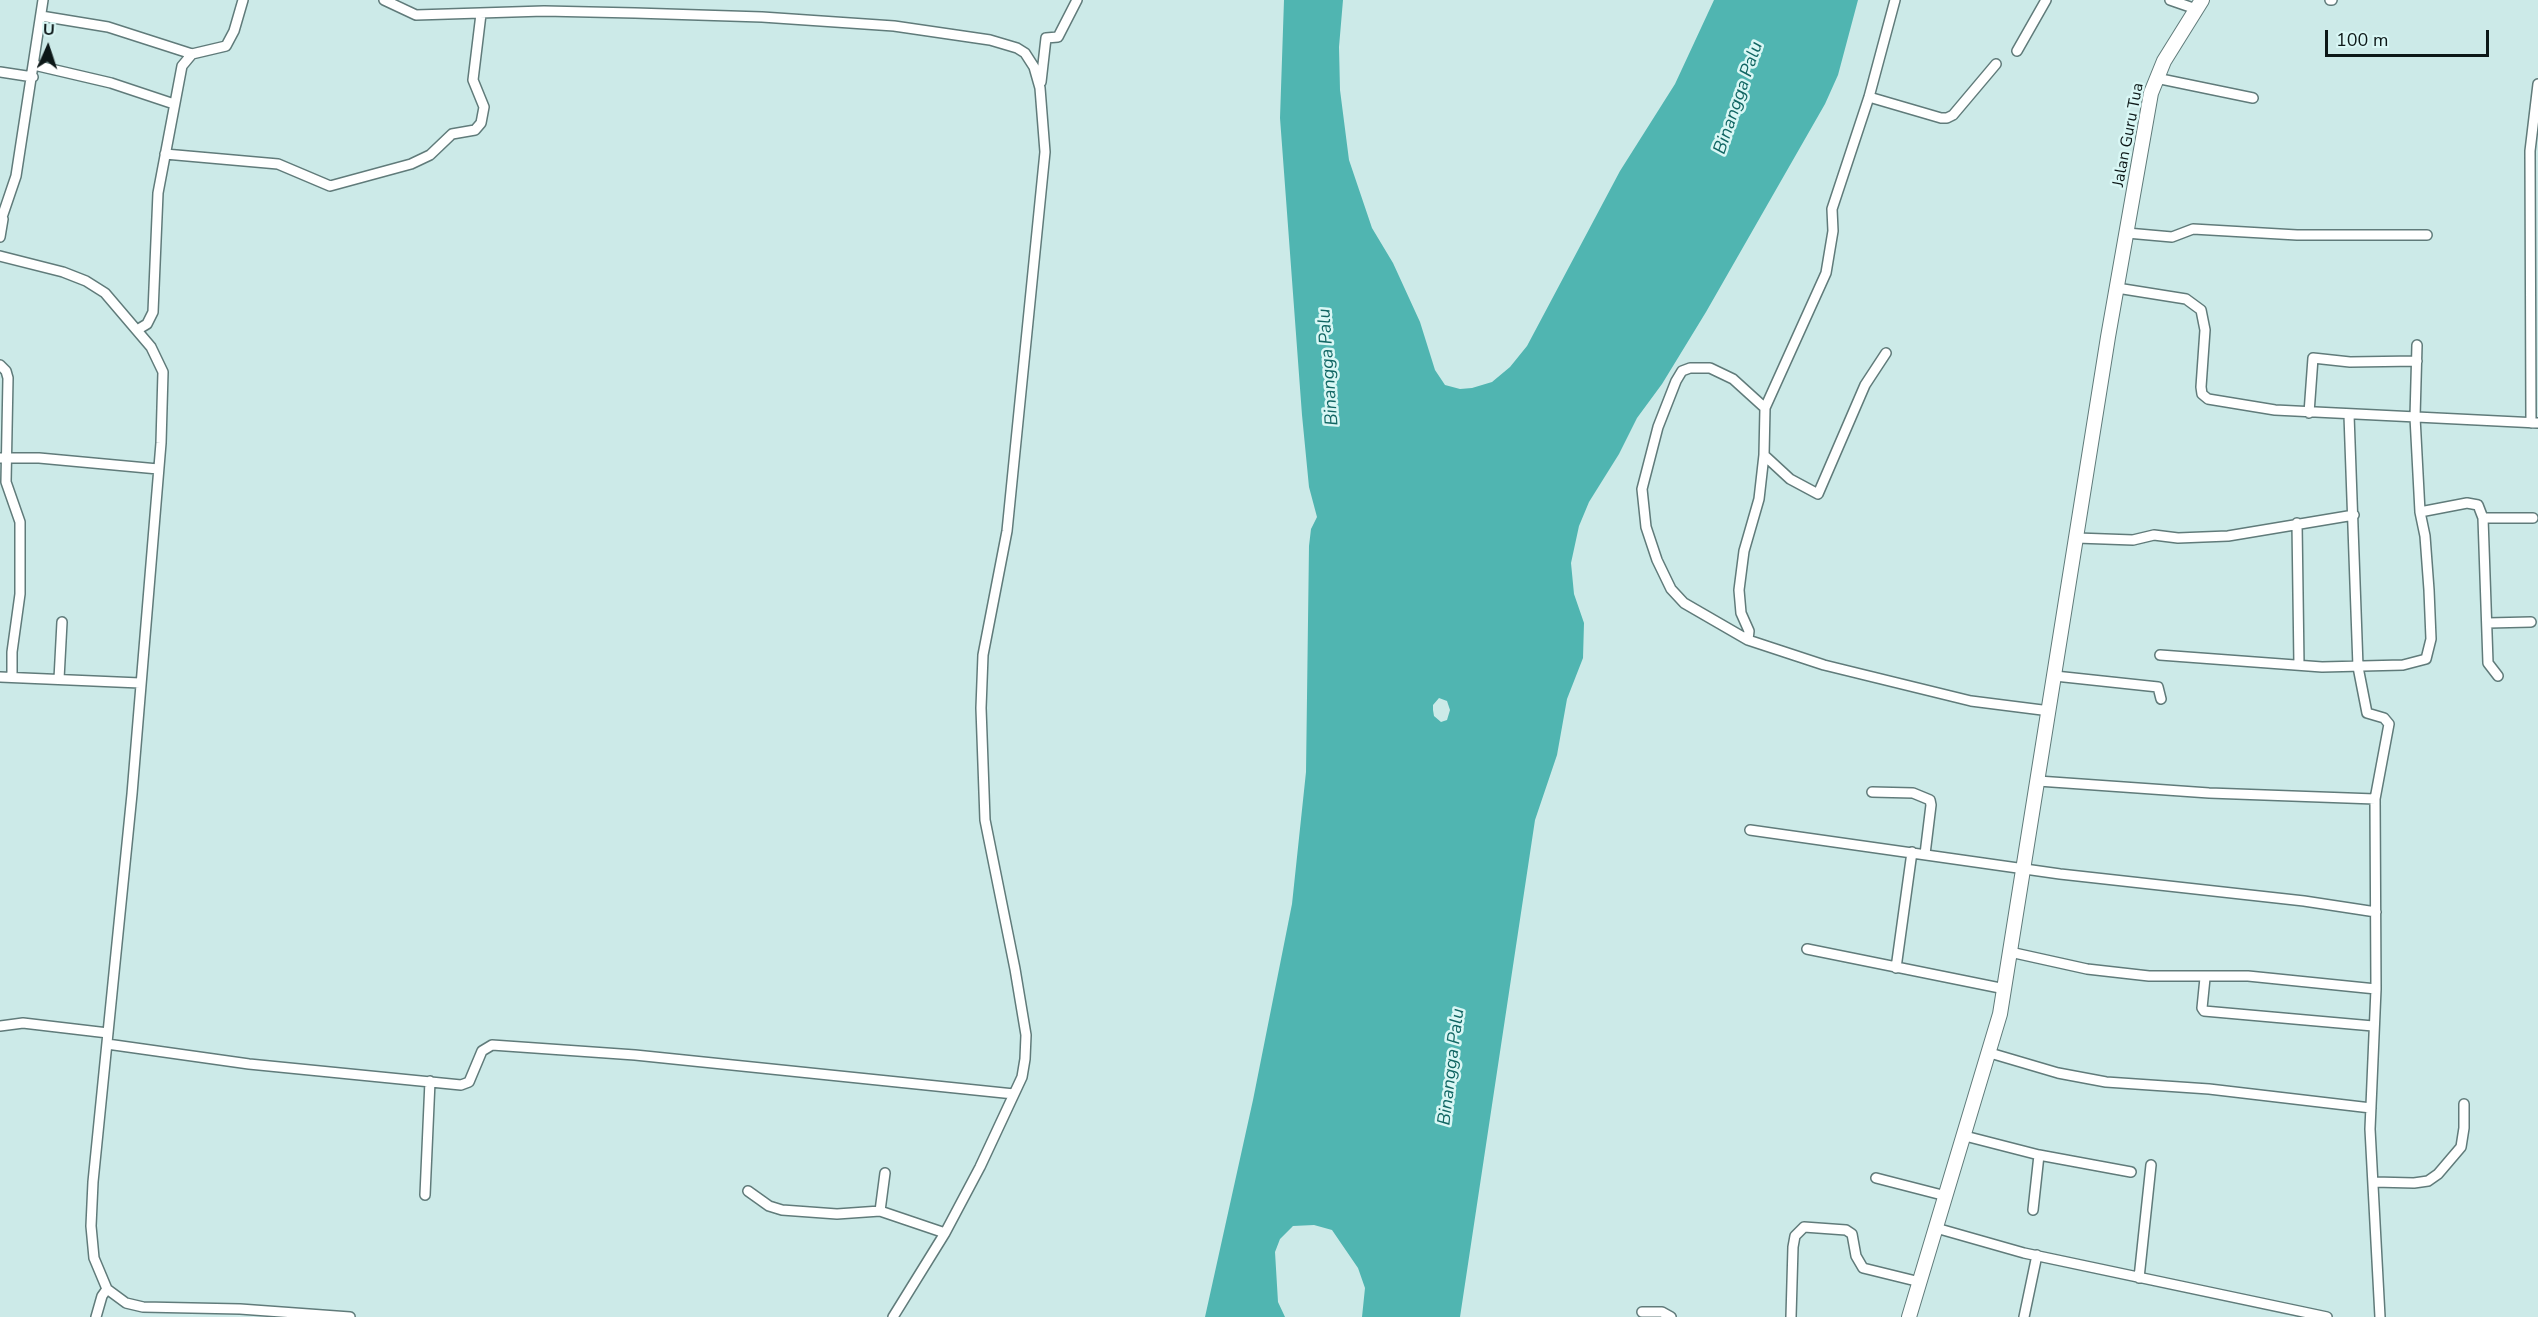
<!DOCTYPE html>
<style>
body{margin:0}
#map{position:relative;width:2538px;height:1317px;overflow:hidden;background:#cceae8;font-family:"Nunito Sans",sans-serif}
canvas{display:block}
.north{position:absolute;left:18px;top:18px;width:60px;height:60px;-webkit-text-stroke:4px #d9f7f5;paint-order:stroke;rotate:3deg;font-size:16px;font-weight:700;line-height:24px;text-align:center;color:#0c1717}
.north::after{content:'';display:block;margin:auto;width:21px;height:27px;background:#0c1717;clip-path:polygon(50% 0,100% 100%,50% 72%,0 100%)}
.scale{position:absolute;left:2325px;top:30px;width:164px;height:27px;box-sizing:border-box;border:3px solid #0c1717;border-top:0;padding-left:8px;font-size:18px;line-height:21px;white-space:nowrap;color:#0c1717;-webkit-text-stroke:4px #d9f7f5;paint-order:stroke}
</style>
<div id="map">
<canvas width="2538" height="1317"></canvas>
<div class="north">U</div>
<div class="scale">100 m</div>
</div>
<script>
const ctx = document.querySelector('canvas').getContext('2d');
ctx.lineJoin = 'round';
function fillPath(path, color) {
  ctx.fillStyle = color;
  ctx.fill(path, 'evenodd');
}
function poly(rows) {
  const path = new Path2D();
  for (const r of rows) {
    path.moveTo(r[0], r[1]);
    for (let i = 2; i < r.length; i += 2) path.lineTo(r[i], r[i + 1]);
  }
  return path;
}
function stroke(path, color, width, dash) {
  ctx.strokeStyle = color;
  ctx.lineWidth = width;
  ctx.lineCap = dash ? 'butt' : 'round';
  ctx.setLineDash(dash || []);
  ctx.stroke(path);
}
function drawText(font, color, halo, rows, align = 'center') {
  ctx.font = font + ' "Nunito Sans",sans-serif';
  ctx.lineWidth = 5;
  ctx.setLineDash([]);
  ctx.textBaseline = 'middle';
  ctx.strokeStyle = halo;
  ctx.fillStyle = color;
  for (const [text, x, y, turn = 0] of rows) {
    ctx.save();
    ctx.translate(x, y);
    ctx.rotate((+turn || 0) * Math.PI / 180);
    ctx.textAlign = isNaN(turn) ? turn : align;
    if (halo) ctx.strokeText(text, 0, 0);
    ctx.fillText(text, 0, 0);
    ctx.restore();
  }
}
fillPath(poly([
 [1284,0,1343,0,1339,47,1340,90,1349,160,1372,228,1393,263,1420,322,1435,370,1445,385,1460,389,1472,388,1492,382,1510,367,1527,346,1620,171,1675,84,1714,0,1858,0,1838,75,1825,104,1706,312,1662,384,1637,418,1619,454,1589,502,1579,526,1571,563,1574,594,1584,623,1583,658,1567,699,1557,755,1535,820,1460,1317,1362,1317,1365,1288,1358,1268,1332,1230,1314,1225,1293,1226,1280,1239,1275,1252,1278,1302,1285,1317,1205,1317,1253,1100,1292,904,1306,772,1309,546,1311,529,1317,517,1309,487,1302,415,1280,118],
 [1439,698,1447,701,1450,710,1447,720,1441,722,1434,716,1433,710,1433,705]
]), '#50b5b1');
const street = poly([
 [384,0,416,15,544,11,635,13,762,17,894,26,990,40,1017,48,1025,53,1034,67,1040,88,1045,152,1007,531,983,655,981,708,985,820,1015,969,1026,1035,1025,1059,1022,1077,980,1167,945,1233,893,1317],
 [2170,0,2196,9],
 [2330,0,2332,0],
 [41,16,108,27,192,54],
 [2017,51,2046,0],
 [34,65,111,83,174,104],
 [0,72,33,77],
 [2156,78,2253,98],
 [1041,82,1046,38,1058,37,1077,0],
 [1869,97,1941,118,1947,118,1953,115,1996,64],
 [165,154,278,164,330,186,411,164,430,155,452,134,475,130,481,123,484,107,473,80,481,14],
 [0,223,16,176,43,0],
 [2127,233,2172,237,2193,229,2297,235,2427,235],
 [0,237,3,219],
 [0,256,63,272,86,281,105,293,151,347,163,372,161,443,132,794,93,1182,91,1226,94,1258,107,1289,126,1303,143,1307,240,1309,350,1317],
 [2117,288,2186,299,2201,310,2205,330,2201,387,2202,394,2208,399,2275,410,2538,423],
 [137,330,147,324,153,312,158,193,182,66,192,54,226,46,234,31,243,0],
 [2417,345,2415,417,2420,512,2467,503,2478,505,2483,518,2488,663,2498,676],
 [0,365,6,371,8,378,6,482,20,522,20,594,12,652,12,677],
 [1765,408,1826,273,1833,231,1832,209,1869,97,1895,0],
 [2309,413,2313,358,2350,362,2417,361],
 [2349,415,2358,667,2367,713,2384,718,2389,724,2375,799,2376,989,2370,1129,2380,1317],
 [2531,423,2530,151,2538,84],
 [1764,455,1790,479,1818,494,1865,385,1886,353],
 [0,458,39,458,158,469],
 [2483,518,2533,518],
 [2297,523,2299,665],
 [2077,538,2133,540,2154,535,2178,538,2228,536,2354,515],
 [2488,623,2531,622],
 [1748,640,1749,631,1741,613,1739,590,1744,551,1759,499,1764,455,1765,408,1733,379,1710,368,1690,368,1682,371,1676,381,1658,427,1642,489,1646,527,1657,560,1671,589,1684,603,1748,640,1824,665,1971,701,2050,711],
 [2160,655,2322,667,2403,665,2426,659,2431,639,2429,590,2425,536,2420,512],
 [2055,676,2158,687,2161,699],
 [0,677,140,683],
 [59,679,62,622],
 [2038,781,2209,793,2375,799],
 [1872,792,1913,793,1930,800,1931,805,1925,854],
 [1750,830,2060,874,2304,901,2376,912],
 [1807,949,2005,989],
 [2010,952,2087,969,2149,976,2248,976,2376,989],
 [1896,968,1912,852],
 [2205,978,2202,1008,2204,1011,2373,1026],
 [0,1026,23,1023,108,1033],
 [107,1044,249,1064,461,1085,469,1082,482,1051,492,1045,635,1055,1014,1094],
 [1990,1053,2058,1073,2106,1082,2209,1089,2371,1108],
 [1965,1136,2039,1155,2131,1172],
 [1876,1178,1946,1196],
 [2374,1182,2414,1183,2428,1181,2438,1174,2461,1147,2464,1128,2464,1104],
 [748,1191,769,1206,782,1210,837,1214,880,1211,945,1233],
 [425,1195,430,1081],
 [2033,1210,2039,1155],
 [880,1211,885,1173],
 [1936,1228,2024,1253,2327,1317],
 [2139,1278,2151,1165],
 [1642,1312,1662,1312,1671,1317],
 [96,1317,102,1296,107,1289],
 [1791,1317,1793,1247,1795,1236,1804,1227,1846,1230,1852,1234,1856,1256,1863,1268,1920,1282],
 [2024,1317,2037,1255]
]);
const secondary = poly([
 [1909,1317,2000,1014,2108,337,2151,93,2164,61,2202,0]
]);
stroke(street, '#607b7a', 12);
stroke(secondary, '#607b7a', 16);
stroke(street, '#fff', 9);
stroke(secondary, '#fff', 14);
drawText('16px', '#0c1717', '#d9f7f5', [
 ["Jalan Guru Tua",2129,135,-79]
]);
drawText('italic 18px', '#106562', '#d9f7f5', [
 ["Binangga Palu",1739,98,-71],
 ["Binangga Palu",1329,367,-94],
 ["Binangga Palu",1452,1067,-83]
]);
</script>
